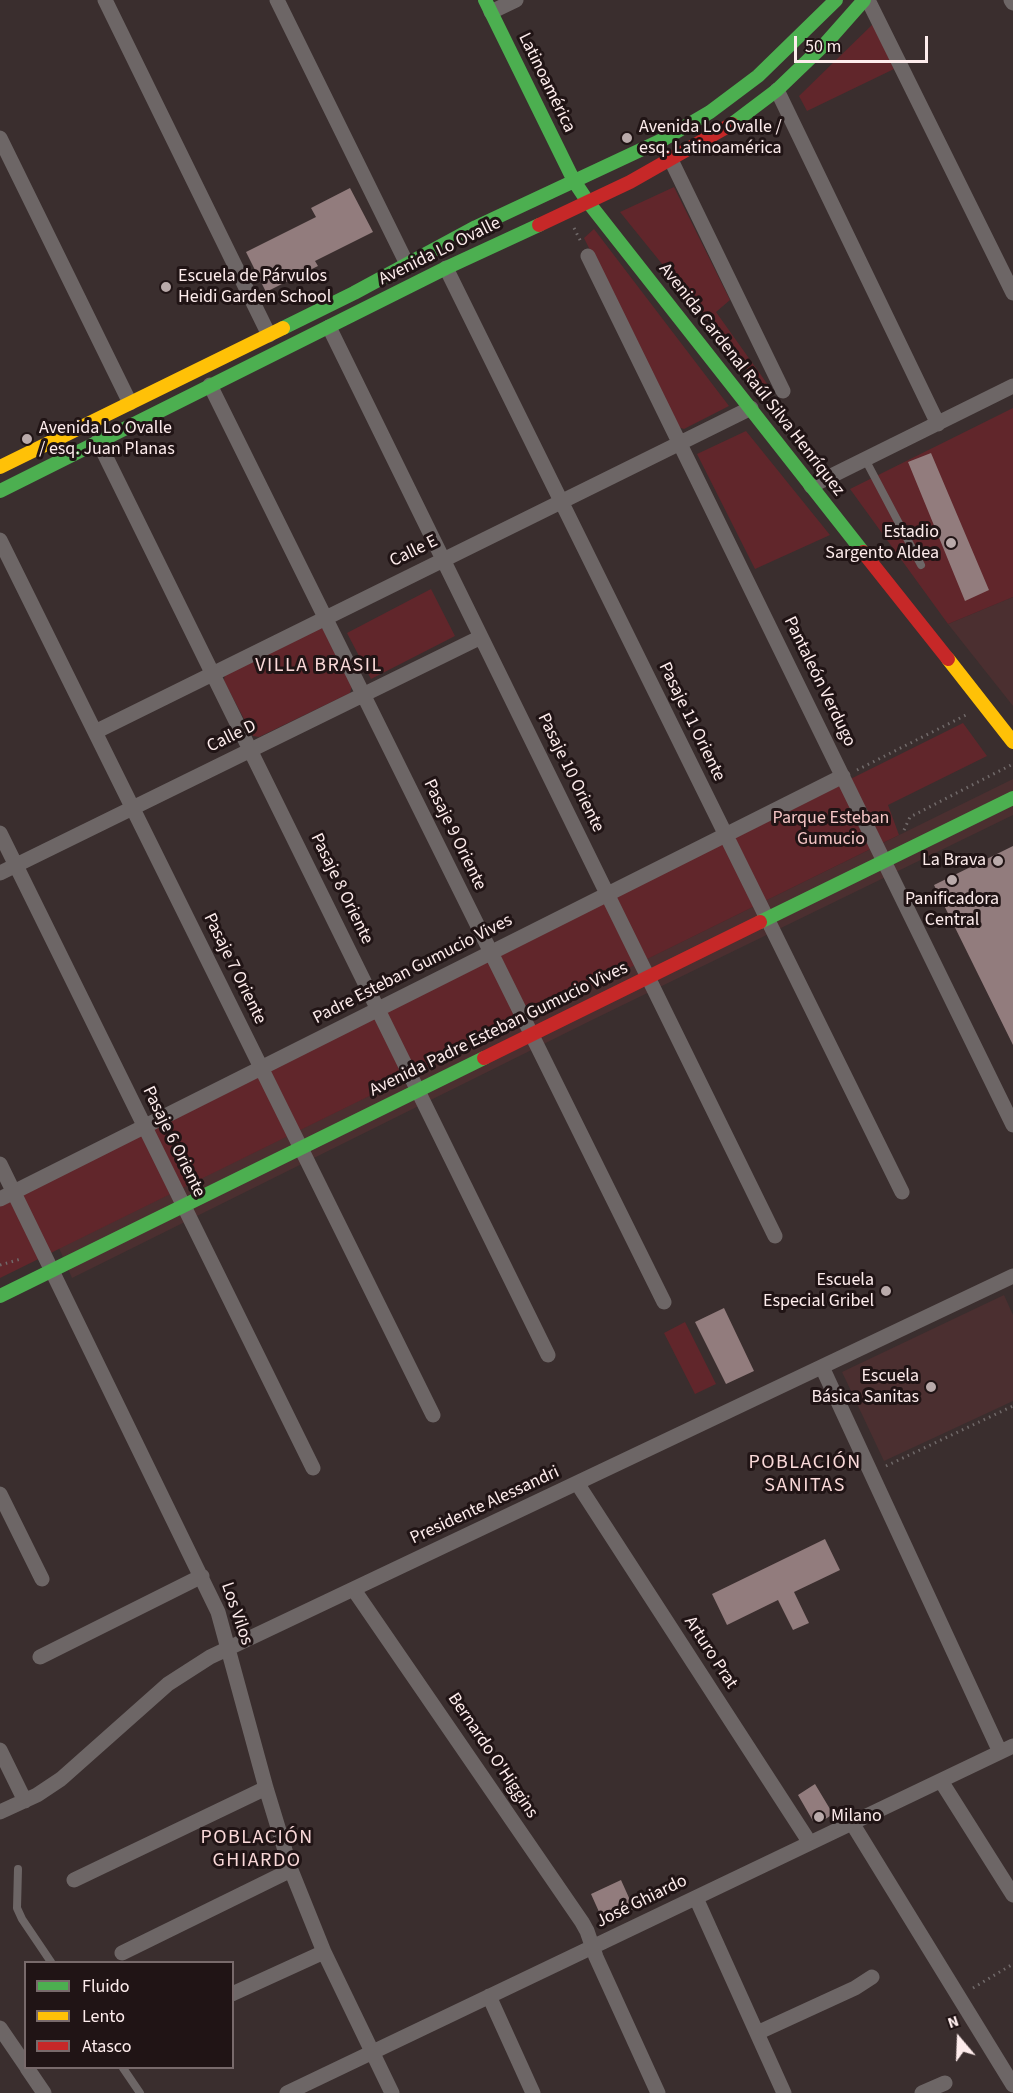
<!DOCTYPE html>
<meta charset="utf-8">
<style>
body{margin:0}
#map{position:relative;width:1013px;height:2093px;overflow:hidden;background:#3a2e2e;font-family:"Source Sans 3",sans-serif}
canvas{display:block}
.legend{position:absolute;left:24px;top:1961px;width:210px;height:108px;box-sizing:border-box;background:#201415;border:2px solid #786a6b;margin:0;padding:8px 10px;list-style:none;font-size:18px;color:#fdecec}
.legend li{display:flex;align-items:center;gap:12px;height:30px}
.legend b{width:30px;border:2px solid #786a6b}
.north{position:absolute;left:929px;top:2009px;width:60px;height:60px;-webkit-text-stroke:4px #201415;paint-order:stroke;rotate:341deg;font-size:16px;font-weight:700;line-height:24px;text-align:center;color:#fdecec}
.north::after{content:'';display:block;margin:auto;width:21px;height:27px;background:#fdecec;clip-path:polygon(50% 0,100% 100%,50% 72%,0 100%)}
.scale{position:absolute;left:794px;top:36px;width:134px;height:27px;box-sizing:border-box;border:3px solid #fdecec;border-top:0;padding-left:8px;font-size:18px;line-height:21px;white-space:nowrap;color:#fdecec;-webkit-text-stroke:4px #201415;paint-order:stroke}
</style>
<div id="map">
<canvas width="1013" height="2093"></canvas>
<ul class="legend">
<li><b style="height:8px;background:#4caf50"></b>Fluido</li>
<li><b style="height:8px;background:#ffc107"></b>Lento</li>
<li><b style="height:8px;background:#c62828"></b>Atasco</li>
</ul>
<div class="north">N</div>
<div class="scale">50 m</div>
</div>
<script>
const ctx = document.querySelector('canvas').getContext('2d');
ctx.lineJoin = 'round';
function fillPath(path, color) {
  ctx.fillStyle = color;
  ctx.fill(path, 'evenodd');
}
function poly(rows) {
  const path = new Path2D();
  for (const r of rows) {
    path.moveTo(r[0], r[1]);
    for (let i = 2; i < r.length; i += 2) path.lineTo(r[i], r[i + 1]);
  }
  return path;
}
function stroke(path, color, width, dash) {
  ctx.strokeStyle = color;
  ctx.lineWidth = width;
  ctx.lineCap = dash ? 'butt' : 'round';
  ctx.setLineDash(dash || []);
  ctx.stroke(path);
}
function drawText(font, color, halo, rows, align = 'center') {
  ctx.font = font + ' "Source Sans 3",sans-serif';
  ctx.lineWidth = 6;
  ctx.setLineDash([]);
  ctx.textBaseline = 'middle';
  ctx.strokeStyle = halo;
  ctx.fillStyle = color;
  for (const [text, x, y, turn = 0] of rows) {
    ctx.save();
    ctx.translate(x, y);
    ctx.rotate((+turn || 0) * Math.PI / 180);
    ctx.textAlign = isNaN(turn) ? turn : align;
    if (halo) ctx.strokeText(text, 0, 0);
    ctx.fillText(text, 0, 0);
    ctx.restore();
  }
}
fillPath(poly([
 [1013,597,1013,706,948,624],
 [1013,779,1013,815,592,1020,72,1278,59,1248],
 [1004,1295,1013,1315,1013,1401,884,1461,842,1372]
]), '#4b2f30');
fillPath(poly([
 [873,24,894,69,807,111,799,96],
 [674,187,730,300,716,312,773,392,768,395,620,212],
 [594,229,729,406,684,429,678,427,584,238],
 [1013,408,1013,597,948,624,850,489],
 [746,431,830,535,755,569,697,454],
 [431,589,455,636,371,679,347,633],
 [316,626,324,629,352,686,350,693,259,737,253,736,224,681,225,673],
 [963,723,987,756,888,805,899,835,0,1278,0,1202],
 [685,1322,716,1384,695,1394,664,1333]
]), '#61262b');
fillPath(poly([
 [350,188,373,232,315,261,318,266,266,292,246,252,316,217,311,208],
 [931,453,989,590,965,601,908,462],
 [1013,846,1013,1045,934,885],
 [724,1308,754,1371,726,1384,695,1322],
 [825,1539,840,1570,794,1592,809,1623,793,1630,778,1600,727,1625,712,1594],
 [815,1784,833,1814,824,1820,813,1821,798,1795],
 [621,1880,634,1909,604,1923,591,1894]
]), '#927c7d');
stroke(poly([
 [574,228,582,244],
 [857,770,966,715],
 [904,830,910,817,1013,764],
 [0,1265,21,1259],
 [886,1466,1013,1406],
 [973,1988,1013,1964]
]), '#716a6a', 3, [1.5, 4.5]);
stroke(poly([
 [865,459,921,565],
 [18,1869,17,1908,22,1919,51,1962],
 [123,2068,140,2093]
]), '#6d6666', 8);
stroke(poly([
 [105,0,269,335],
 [277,0,407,264],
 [868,0,1013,293],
 [1011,0,1013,3],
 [491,12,516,0],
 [777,90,938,424],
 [0,138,130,403],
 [671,160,783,391],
 [588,256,1013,1125],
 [446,268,902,1192],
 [329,327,775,1236],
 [210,385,664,1302],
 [98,441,548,1355],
 [811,486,1013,386],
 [0,540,433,1415],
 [95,732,751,408],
 [0,833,313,1468],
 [0,873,481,637],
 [0,1164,218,1612,266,1788,291,1870,324,1952,392,2093],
 [0,1199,843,776],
 [822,1367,1000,1752],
 [577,1483,810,1843],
 [0,1494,42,1579],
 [354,1590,582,1922,587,1931,596,1957,658,2093],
 [40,1657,202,1576],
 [0,1750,25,1801],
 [941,1781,1013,1895],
 [0,1812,37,1795,61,1779,168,1684,210,1657,1013,1276],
 [852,1823,1013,2085],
 [74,1880,266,1788],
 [696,1898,784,2093],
 [122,1953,291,1870],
 [232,1994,324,1952],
 [489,1996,533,2093],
 [0,2028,26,2066],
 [757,2033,855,1988,872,1977],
 [27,2068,44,2093],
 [287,2093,1013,1746],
 [922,2093,945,2083]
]), '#6d6666', 15);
stroke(poly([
 [485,0,574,181,588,202,863,552],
 [732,124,777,90,826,43,864,0],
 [283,328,354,293,476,227,664,139,710,112,758,76,836,0],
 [0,491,446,268,539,225],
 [760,922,1013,798],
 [0,1296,484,1058]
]), '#4caf50', 14);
stroke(poly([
 [0,467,283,328],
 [948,659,1013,742]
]), '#ffc107', 14);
stroke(poly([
 [539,225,630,182,732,124],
 [863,552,948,659],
 [484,1058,760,922]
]), '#c62828', 14);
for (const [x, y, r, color] of [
 [627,138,6,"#b9aaaa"],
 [166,287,6,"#b9aaaa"],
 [27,439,6,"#b9aaaa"],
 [951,543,6,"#b9aaaa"],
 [998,861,6,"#b9aaaa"],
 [952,880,6,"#b9aaaa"],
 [886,1291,6,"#b9aaaa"],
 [931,1387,6,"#b9aaaa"],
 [819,1817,6,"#b9aaaa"]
]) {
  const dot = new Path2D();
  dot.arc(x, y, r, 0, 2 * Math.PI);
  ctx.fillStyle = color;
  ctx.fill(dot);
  stroke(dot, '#201415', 2);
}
drawText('18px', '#fdecec', '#201415', [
 ["Latinoamérica",546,83,64],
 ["Avenida Lo Ovalle",440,252,-26],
 ["Avenida Cardenal Raúl Silva Henríquez",751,380,52],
 ["Calle E",414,552,-26],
 ["Pantaleón Verdugo",819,682,64],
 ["Pasaje 11 Oriente",691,722,64],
 ["Calle D",232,737,-26],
 ["Pasaje 10 Oriente",570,773,64],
 ["Pasaje 9 Oriente",454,835,64],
 ["Pasaje 8 Oriente",341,889,64],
 ["Pasaje 7 Oriente",234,969,64],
 ["Padre Esteban Gumucio Vives",413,970,-27],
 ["Avenida Padre Esteban Gumucio Vives",499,1030,-26],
 ["Pasaje 6 Oriente",173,1142,64],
 ["Presidente Alessandri",485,1506,-25],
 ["Los Vilos",236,1614,71],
 ["Arturo Prat",710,1653,57],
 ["Bernardo O'Higgins",492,1756,56],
 ["José Ghiardo",642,1902,-26]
]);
drawText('18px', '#fdecec', '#201415', [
 ["Avenida Lo Ovalle /",639,128],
 ["esq. Latinoamérica",639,149],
 ["Escuela de Párvulos",178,277],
 ["Heidi Garden School",178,298],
 ["Avenida Lo Ovalle",39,429],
 ["/ esq. Juan Planas",39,450],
 ["Estadio",939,533,"right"],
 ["Sargento Aldea",939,554,"right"],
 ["La Brava",986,861,"right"],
 ["Panificadora",952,900,"center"],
 ["Central",952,921,"center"],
 ["Escuela",874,1281,"right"],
 ["Especial Gribel",874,1302,"right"],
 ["Escuela",919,1377,"right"],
 ["Básica Sanitas",919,1398,"right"],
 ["Milano",831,1817]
], 'left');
drawText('18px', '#f4c5c5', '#201415', [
 ["Parque Esteban",831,819],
 ["Gumucio",831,840]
]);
ctx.letterSpacing = '1.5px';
drawText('20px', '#fad9d9', '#201415', [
 ["VILLA BRASIL",319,667],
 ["POBLACIÓN",805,1464],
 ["SANITAS",805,1487],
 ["POBLACIÓN",257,1839],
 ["GHIARDO",257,1862]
]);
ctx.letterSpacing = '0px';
</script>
